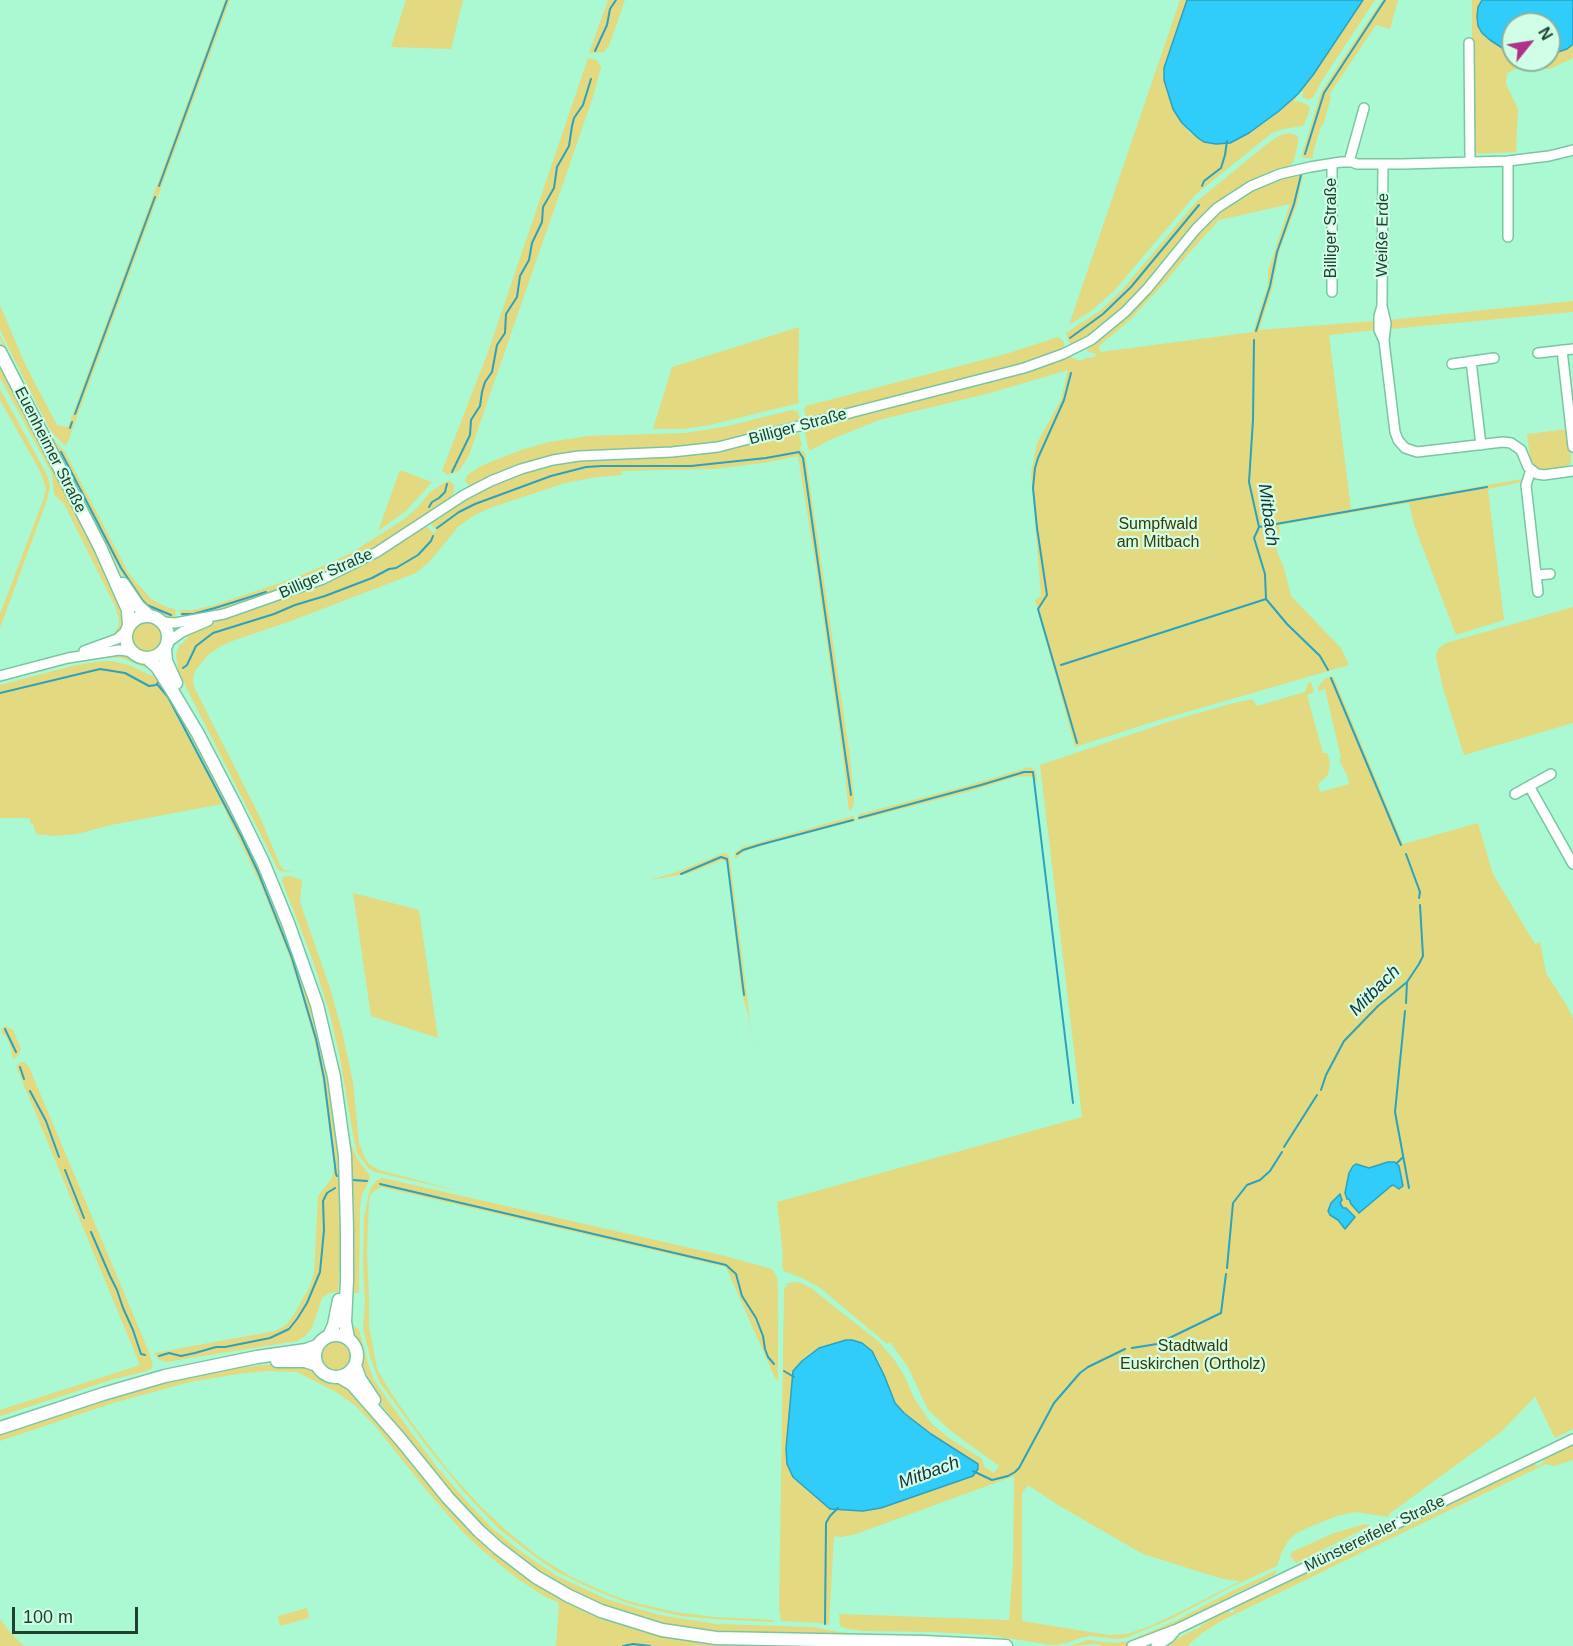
<!DOCTYPE html>
<meta charset="utf-8">
<style>
body{margin:0}
#map{position:relative;width:1573px;height:1646px;overflow:hidden;background:#aaf9d3;font-family:Helvetica,sans-serif}
canvas{display:block}
.north{position:absolute;left:1501px;top:12px;width:60px;height:60px;box-sizing:border-box;background:#d1fee7;border:2px solid #8ab29f;border-radius:50%;rotate:60deg;font-size:16px;font-weight:700;line-height:24px;text-align:center;color:#204132}
.north::after{content:'';display:block;margin:auto;width:21px;height:27px;background:#ae3387;clip-path:polygon(50% 0,100% 100%,50% 72%,0 100%)}
.scale{position:absolute;left:12px;top:1607px;width:126px;height:27px;box-sizing:border-box;border:3px solid #204132;border-top:0;padding-left:8px;font-size:18px;line-height:21px;white-space:nowrap;color:#204132;-webkit-text-stroke:4px #d1fee7;paint-order:stroke}
</style>
<div id="map">
<canvas width="1573" height="1646"></canvas>
<div class="north">N</div>
<div class="scale">100 m</div>
</div>
<script>
const ctx = document.querySelector('canvas').getContext('2d');
ctx.lineJoin = 'round';
function fillPath(path, color) {
  ctx.fillStyle = color;
  ctx.fill(path, 'evenodd');
}
function poly(rows) {
  const path = new Path2D();
  for (const r of rows) {
    if (r.length === 3) {
      path.moveTo(r[0] + r[2], r[1]);
      path.arc(r[0], r[1], r[2], 0, 2 * Math.PI);
      continue;
    }
    path.moveTo(r[0], r[1]);
    for (let i = 2; i < r.length; i += 2) path.lineTo(r[i], r[i + 1]);
  }
  return path;
}
function stroke(path, color, width, dash) {
  ctx.strokeStyle = color;
  ctx.lineWidth = width;
  ctx.lineCap = dash ? 'butt' : 'round';
  ctx.setLineDash(dash || []);
  ctx.stroke(path);
}
function drawText(font, color, halo, rows, align = 'center') {
  ctx.font = font + ' Helvetica,sans-serif';
  ctx.lineWidth = 4.5;
  ctx.setLineDash([]);
  ctx.textBaseline = 'middle';
  ctx.strokeStyle = halo;
  ctx.fillStyle = color;
  for (const [text, x, y, turn = 0] of rows) {
    ctx.save();
    ctx.translate(x, y);
    ctx.rotate((+turn || 0) * Math.PI / 180);
    ctx.textAlign = isNaN(turn) ? turn : align;
    if (halo) ctx.strokeText(text, 0, 0);
    ctx.fillText(text, 0, 0);
    ctx.restore();
  }
}
fillPath(poly([
 [225,0,230,0,67,444,65,445,55,436,49,428,9,349,0,329,0,305,25,364,57,425,68,427],
 [406,0,463,0,451,49,391,47],
 [608,0,625,0,609,46,604,52,589,53],
 [1180,0,1187,0,1164,68,1186,128,1190,133,1201,140,1210,144,1230,143,1249,133,1264,123,1298,94,1294,102,1298,101,1308,105,1310,109,1308,115,1303,126,1283,129,1272,133,1196,194,1114,291,1091,311,1069,325],
 [1363,0,1375,0,1321,82,1314,96,1309,100,1302,97,1303,92,1301,91,1313,75],
 [1382,0,1398,0,1390,29,1376,25,1329,95,1331,97,1323,125,1321,126,1313,153,1313,158,1304,158,1302,156,1303,151,1321,92],
 [1472,0,1573,0,1573,58,1550,69,1520,67,1507,73,1506,84,1518,109,1516,152,1472,154],
 [1513,24,1549,24,1549,60,1539,60,1532,64,1525,60,1513,60],
 [588,58,597,60,601,67,593,97,469,455,459,471,448,475,442,471,488,352],
 [1288,133,1296,135,1299,138,1294,160,1291,165,1265,175,1243,185,1223,198,1202,216,1193,226,1129,303,1092,333,1073,345,1068,341,1066,333,1101,310,1122,290,1196,202,1272,140,1279,136],
 [1303,174,1297,204,1279,252,1272,289,1259,330,1375,321,1376,330,1329,335,1351,509,1522,479,1522,482,1488,489,1504,620,1456,635,1414,525,1409,503,1279,525,1280,530,1276,549,1284,568,1291,596,1341,648,1349,665,1156,721,1075,747,1035,600,1041,596,1031,473,1037,443,1061,400,1068,370,990,393,879,420,832,439,809,451,805,433,806,430,1016,375,1069,356,1080,361,1086,358,1096,357,1095,353,1088,352,1086,348,1109,332,1134,310,1199,231,1219,212,1241,197,1260,186,1284,177],
 [1290,204,1268,271,1268,285,1253,332,1100,352,1099,346,1130,320,1167,280,1189,253,1219,220],
 [1573,301,1573,312,1390,329,1389,320],
 [799,327,798,393,799,403,710,425,682,429,653,429,672,367],
 [0,335,43,421,56,442,65,452,128,572,136,582,151,599,166,607,175,609,176,620,167,618,145,608,126,582,15,372,0,339],
 [1058,337,1064,342,1064,347,1061,350,1020,364,811,419,807,418,805,414,804,409,806,406,1009,353],
 [0,364,118,593,125,625,120,632,112,637,119,625,119,619,115,606,64,504,54,494,52,474,0,378],
 [0,389,47,475,50,486,47,500,0,628,0,614,44,498,46,488,40,471,0,400],
 [792,410,797,411,799,415,800,419,796,423,710,444,677,448,604,449,571,452,550,456,516,466,472,485,468,485,465,481,467,475,483,465,521,450,549,442,589,436,686,433,728,426],
 [1568,429,1571,459,1570,464,1565,467,1545,470,1537,468,1532,463,1530,457,1527,434],
 [795,432,799,434,802,446,799,448,805,453,850,757,854,799,853,808,849,811,843,757,817,573,798,456,770,462,715,469,622,471,622,475,597,477,565,483,490,508,473,516,459,526,430,561,416,573,291,621,235,640,221,646,208,655,195,671,193,679,194,687,260,817,280,865,284,870,294,872,279,871,187,689,178,669,176,655,179,646,187,639,186,634,230,616,294,595,327,582,370,561,423,527,428,528,434,533,436,530,431,524,431,522,469,497,509,478,531,470,572,461,698,455,725,450],
 [400,470,432,482,406,511,378,531],
 [447,481,450,481,454,485,454,492,451,497,372,550,326,573,284,589,223,610,181,619,180,610,193,610,211,606,280,583,314,570,351,553,403,520,417,508,430,492],
 [1573,607,1573,723,1464,755,1443,688,1436,657,1438,649,1446,643],
 [147,636,16],
 [128,654,135,659,149,663,153,671,122,658,104,657,71,663,0,682,0,679,94,656],
 [102,661,112,661,129,665,150,675,156,676,198,742,265,878,307,989,325,1053,338,1138,342,1229,338,1292,329,1293,322,1298,312,1328,305,1336,297,1341,166,1362,158,1359,154,1353,275,1331,286,1325,293,1316,310,1286,314,1273,318,1196,332,1178,334,1166,323,1083,315,1043,302,996,289,956,261,885,222,804,111,825,77,834,54,836,36,834,33,824,31,824,29,818,0,818,0,685,72,666],
 [1333,676,1403,844,1478,823,1493,874,1535,944,1540,942,1546,973,1567,1006,1573,1019,1573,1429,1555,1438,1535,1397,1500,1433,1389,1514,1389,1517,1356,1512,1337,1516,1307,1528,1295,1534,1288,1541,1281,1554,1277,1566,1233,1586,1173,1618,1125,1638,1117,1639,1090,1636,1080,1638,1067,1643,1052,1645,987,1635,933,1632,863,1631,848,1629,840,1626,839,1614,1009,1620,1013,1563,1014,1476,856,1534,841,1537,834,1536,829,1625,819,1623,781,1621,779,1608,784,1290,788,1283,798,1282,811,1288,879,1342,894,1359,905,1377,914,1398,924,1413,933,1425,949,1438,981,1458,985,1467,994,1473,999,1466,951,1431,928,1410,908,1367,890,1342,887,1344,819,1287,802,1278,784,1271,782,1265,783,1256,777,1202,1082,1117,1040,765,1174,720,1230,704,1252,699,1257,706,1305,692,1308,683,1311,682,1314,692,1307,695,1323,753,1327,753,1330,762,1328,775,1318,784,1320,792,1349,784,1347,775,1339,760,1341,758,1325,689,1318,691,1318,687,1326,678],
 [1388,1162,1396,1162,1399,1166,1403,1186,1401,1189,1398,1189,1393,1185,1391,1186,1373,1200,1365,1209,1351,1204,1349,1199,1347,1198,1346,1192,1349,1173,1362,1165,1369,1168],
 [1340,1203,1343,1209,1346,1208,1355,1217,1342,1224,1328,1211],
 [843,1340,869,1347,879,1361,890,1393,899,1408,931,1434,977,1463,978,1469,973,1476,881,1508,863,1511,830,1509,793,1477,787,1464,786,1449,793,1371,808,1355,819,1348],
 [1028,1485,1058,1505,1143,1554,1223,1579,1240,1581,1184,1610,1150,1626,1127,1634,1109,1635,1022,1621,1022,1493],
 [1030,767,1035,770,1038,783,1033,777,1028,776,1015,777,971,791,778,841,745,851,735,859,735,852,743,847,853,816,856,820,858,819,858,816,860,814,959,788],
 [724,853,728,854,730,860,755,1060,750,1022,741,988,727,862,722,860,687,874,649,880,674,873],
 [290,876,302,880,300,902,330,988,342,1031,353,1082,359,1143,365,1158,369,1164,379,1170,463,1192,375,1172,368,1168,357,1153,353,1135,340,1058,329,1011,312,958,282,881,283,877],
 [353,893,419,910,438,1038,371,1016],
 [6,1026,13,1030,21,1049,18,1056,13,1059,10,1044,5,1035,3,1035,1,1029],
 [21,1062,24,1062,29,1067,149,1352,153,1366,151,1369,143,1372,114,1379,0,1416,0,1410,140,1365,16,1066],
 [350,1142,358,1160,370,1176,370,1179,362,1195,360,1207,359,1293,350,1293,353,1214],
 [383,1178,721,1255,772,1269,777,1278,778,1289,778,1381,775,1378,726,1267,381,1187,373,1192,370,1196,369,1202,367,1252,369,1298,369,1326,377,1369,388,1388,411,1422,448,1470,478,1504,508,1532,539,1557,570,1576,602,1591,631,1602,675,1612,715,1617,773,1620,774,1622,714,1619,681,1616,630,1604,592,1589,554,1570,533,1555,499,1529,464,1492,425,1444,380,1383,370,1357,363,1328,365,1302,363,1263,364,1218,369,1192,373,1185,377,1180],
 [351,1325,359,1329,369,1367,374,1380,391,1405,436,1466,469,1504,491,1527,516,1548,555,1575,606,1599,659,1615,716,1624,813,1627,840,1632,867,1635,731,1633,699,1630,656,1623,611,1609,573,1593,523,1562,474,1520,426,1463,371,1391,360,1366,362,1353,359,1345,352,1335],
 [336,1356,15],
 [285,1363,304,1365,312,1369,326,1380,339,1382,352,1390,457,1516,599,1616,638,1628,883,1646,556,1646,559,1603,544,1596,515,1577,481,1549,462,1531,427,1491,376,1427,356,1406,336,1392,297,1372,268,1371,244,1373,190,1382,113,1403,0,1441,0,1432,63,1412,157,1383,226,1369],
 [1573,1444,1573,1460,1554,1466,1546,1464,1402,1533,1221,1621,1202,1633,1187,1646,1162,1646,1200,1627,1215,1616,1227,1610,1232,1613,1234,1612,1233,1607,1532,1464,1534,1463,1537,1466,1541,1465,1545,1458],
 [1365,1524,1370,1526,1296,1563,1290,1556,1292,1552,1334,1533],
 [1277,1570,1275,1575,1237,1593,1213,1607,1164,1630,1126,1646,1104,1646,1097,1644,1070,1646,1088,1640,1115,1643,1128,1641,1175,1621,1232,1591],
 [307,1608,309,1618,280,1626,278,1616],
 [0,1619,10,1632,24,1646,0,1646]
]), '#e2d980');
const water = poly([
 [1187,0,1363,0,1313,75,1298,94,1279,111,1249,133,1230,143,1216,144,1204,142,1198,138,1182,123,1173,109,1164,80,1164,68,1187,0],
 [1482,0,1573,0,1573,44,1567,49,1549,55,1549,24,1513,24,1513,55,1490,40,1482,33,1478,26,1477,17,1478,7,1482,0],
 [1388,1162,1395,1162,1399,1166,1403,1186,1399,1189,1393,1185,1391,1186,1359,1213,1351,1204,1349,1199,1347,1199,1345,1193,1349,1173,1353,1166,1356,1164,1369,1168,1388,1162],
 [1340,1194,1342,1200,1340,1203,1343,1208,1346,1208,1355,1217,1345,1229,1338,1220,1330,1215,1328,1211,1331,1203,1340,1194],
 [846,1340,852,1340,862,1343,872,1351,884,1375,895,1403,904,1413,931,1434,978,1464,978,1469,973,1476,881,1508,863,1511,830,1509,793,1477,787,1464,786,1449,793,1371,802,1361,819,1348,846,1340]
]);
fillPath(water, '#30ccfa');
stroke(water, '#2ba2be', 1.5);
stroke(poly([
 [595,51,607,25,610,9,616,0],
 [1305,154,1324,93,1385,0],
 [159,186,227,0],
 [1202,186,1204,181,1221,168,1225,155,1227,141],
 [1256,331,1270,286,1277,252,1294,204,1301,175],
 [1070,338,1103,314,1131,287,1199,205],
 [1254,340,1253,420,1249,482,1259,527,1254,538,1265,574,1266,599,1287,624,1320,656,1328,670],
 [1071,373,1064,400,1038,458,1035,468,1033,488,1037,528,1047,595,1038,609,1077,743],
 [75,414,155,197],
 [70,428,72,422],
 [61,452,121,568,143,601,147,605,171,615],
 [452,472,470,435,471,420,480,406,482,392,485,382,492,372,497,345,505,333,506,314,517,297,520,276,529,260,532,243,542,222,543,207,554,188,557,167,569,146,572,126,574,118,583,105,591,79],
 [429,507,432,502,439,498,445,492,447,484],
 [1259,527,1487,487],
 [437,528,459,512,475,504,551,476,586,467,602,466,691,466,766,458,799,452,803,458,851,795],
 [182,614,193,614,215,608,266,592],
 [1061,665,1266,599],
 [183,668,187,665,196,646,213,633,274,614,295,605,325,596,372,578,389,569,396,568,418,555,431,541,433,536],
 [1331,678,1401,845],
 [157,684,168,697,241,836,258,872,292,958,316,1039,324,1078,336,1174,337,1176],
 [0,693,100,669,125,673,149,686,156,685,159,681],
 [859,818,981,785,1024,772,1033,772,1073,1103],
 [737,854,743,850,759,845,853,820],
 [1406,854,1420,892,1419,898],
 [681,874,721,857,727,859,744,995],
 [1406,1003,1407,982],
 [1405,1011,1395,1112,1409,1188],
 [5,1029,16,1052],
 [20,1067,24,1079],
 [1321,1090,1326,1075,1344,1041,1378,1006,1407,982,1419,964,1423,956,1420,905],
 [30,1091,46,1121,59,1157],
 [1284,1147,1317,1095],
 [1397,1163,1403,1157],
 [65,1170,84,1218],
 [353,1180,367,1181],
 [380,1184,726,1265,736,1274,742,1296,756,1318,763,1336,765,1349,768,1357,774,1364],
 [91,1232,110,1276,117,1290,123,1308,133,1330,141,1354,145,1355],
 [1227,1268,1233,1203,1247,1185,1260,1180,1270,1171,1282,1152],
 [1132,1348,1157,1344,1221,1313,1226,1274],
 [159,1356,169,1353,181,1356,195,1353,216,1347,225,1347,270,1338,289,1329,297,1319,307,1303,320,1272,324,1230,323,1201,327,1193,335,1188],
 [784,1371,794,1377],
 [973,1471,992,1480,1008,1476,1015,1472,1019,1468,1054,1403,1080,1373,1088,1367,1125,1349],
 [825,1624,826,1523,830,1516,838,1508],
 [623,1646,633,1644,650,1646]
]), '#2ba2be', 2);
const minor = poly([
 [1469,43,1470,162],
 [1349,162,1364,108],
 [1383,164,1382,306,1379,316,1379,330,1384,341,1395,432,1398,440,1405,448,1417,452,1503,442,1511,443,1521,450,1528,467,1537,474,1544,475,1573,471],
 [1508,237,1508,161],
 [1332,292,1332,165],
 [1382,306,1386,323,1384,341],
 [1562,350,1573,447],
 [1538,353,1573,349],
 [1471,361,1481,445],
 [1452,364,1494,358],
 [1531,470,1526,485,1538,592],
 [1537,575,1550,574],
 [163,622,175,623,224,614,323,579,377,552,464,495,491,481,521,469,553,460,579,456,672,452,718,447,1024,368,1063,354,1091,340,1125,312,1147,289,1196,229,1217,208,1251,186,1280,174,1310,167,1341,162,1352,162,1357,164,1403,164,1508,161,1549,156,1573,150],
 [168,642,182,632,208,621],
 [84,651,117,639,127,630],
 [0,676,68,658,119,650,134,652],
 [1529,786,1573,864],
 [1515,794,1551,774],
 [1132,1646,1177,1629,1573,1439],
 [1156,1646,1169,1638,1175,1631]
]);
const major = poly([
 [0,352,100,547,128,610,129,626],
 [123,584,138,606,148,615],
 [147,637,21],
 [165,649,166,661,176,683],
 [147,658,157,667,173,692,198,734,235,805,263,862,288,923,317,1005,334,1077,345,1156,347,1229,347,1280,345,1322,348,1338],
 [336,1356,21],
 [329,1336,334,1325,339,1300],
 [277,1361,305,1361,317,1365],
 [355,1366,360,1379,374,1400],
 [340,1377,352,1384,401,1440,448,1498,479,1531,498,1548,536,1577,569,1596,601,1611,662,1630,716,1638,923,1642,1006,1646],
 [0,1428,103,1394,165,1376,257,1357,306,1350,317,1346]
]);
stroke(minor, '#79c6a3', 12);
stroke(major, '#79c6a3', 15);
stroke(minor, '#fff', 9);
stroke(major, '#fff', 12);
drawText('16px', '#204132', '#d1fee7', [
 ["Billiger Straße",1332,228,-90],
 ["Weiße Erde",1383,235,-89],
 ["Billiger Straße",798,427,-15],
 ["Euenheimer Straße",50,450,63],
 ["Billiger Straße",326,574,-24],
 ["Münstereifeler Straße",1375,1534,-26]
]);
drawText('16px', '#3c3704', '#d1fee7', [
 ["Sumpfwald",1158,525],
 ["am Mitbach",1158,543],
 ["Stadtwald",1193,1347],
 ["Euskirchen (Ortholz)",1193,1365]
]);
drawText('italic 18px', '#1a323b', '#d1fee7', [
 ["Mitbach",1268,515,82],
 ["Mitbach",1375,991,-45],
 ["Mitbach",929,1473,-20]
]);
</script>
